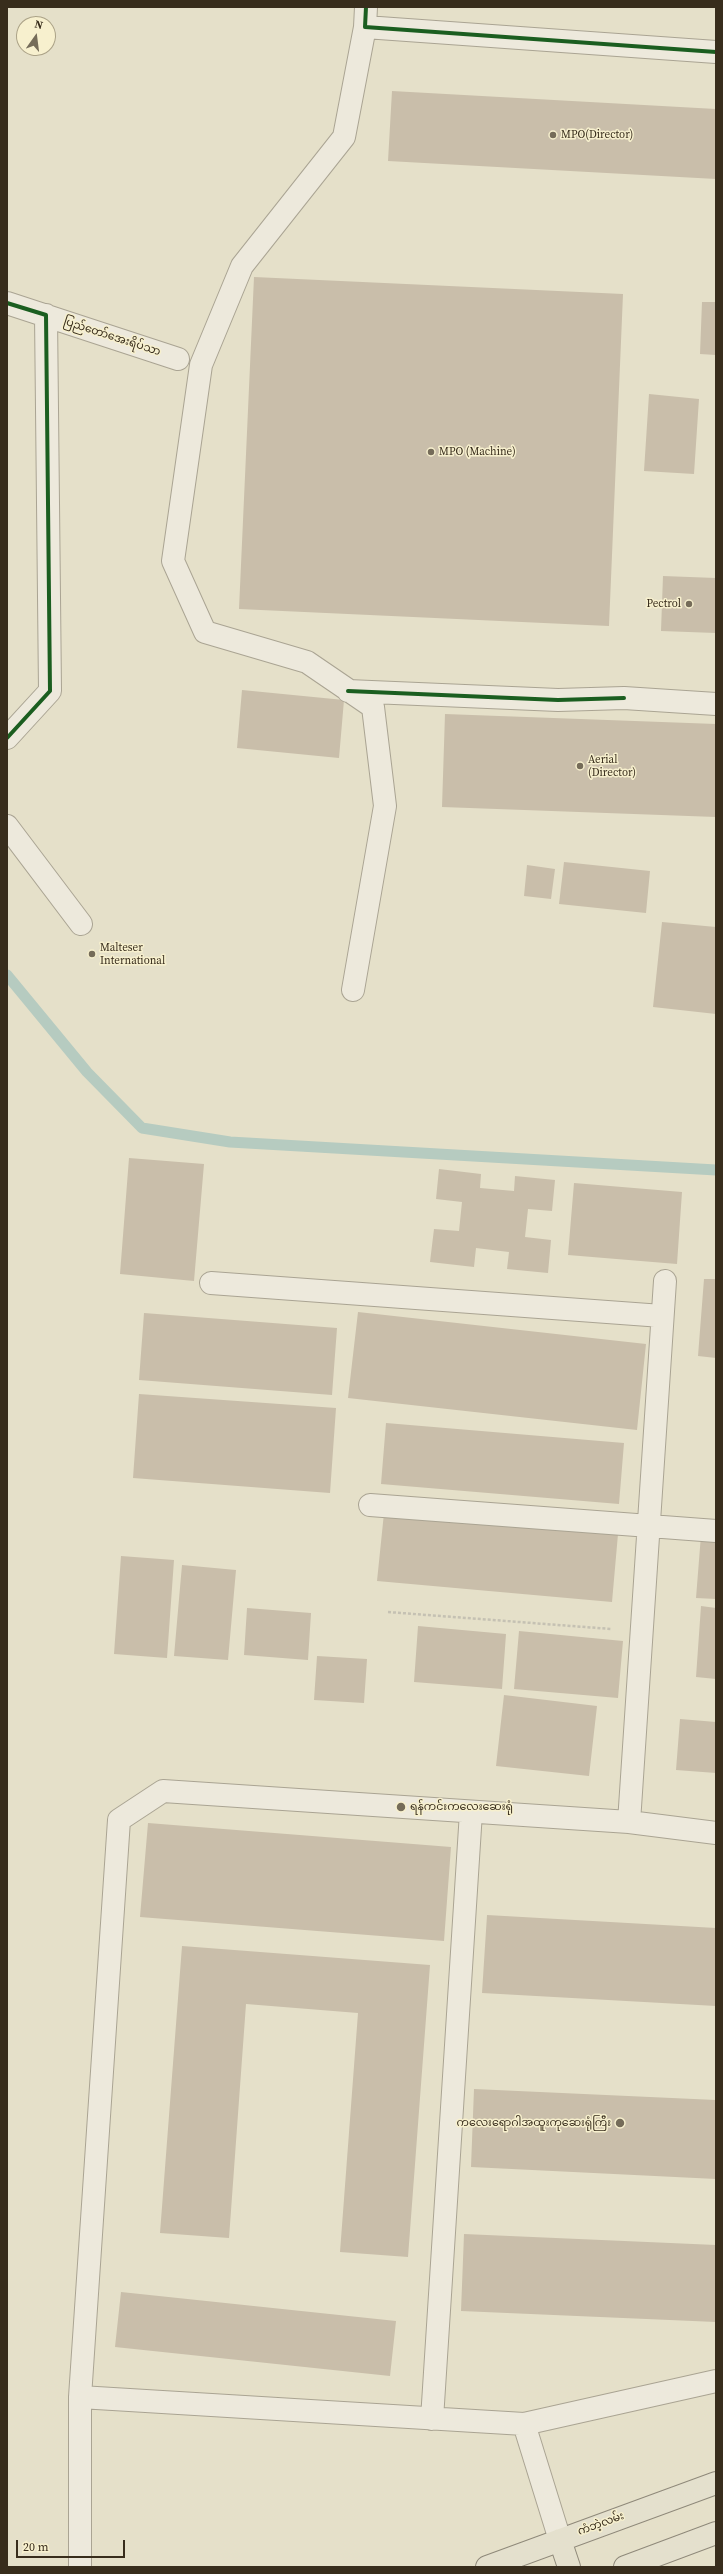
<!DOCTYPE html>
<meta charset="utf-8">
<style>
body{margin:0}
#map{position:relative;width:723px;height:2574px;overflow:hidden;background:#e5e0c9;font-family:"Source Serif 4",serif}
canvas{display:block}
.frame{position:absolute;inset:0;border:8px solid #382d1c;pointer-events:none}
.north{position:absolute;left:16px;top:16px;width:40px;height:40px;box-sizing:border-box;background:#f7f0ce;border:1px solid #aba287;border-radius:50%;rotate:14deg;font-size:11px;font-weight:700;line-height:16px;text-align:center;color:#382d1c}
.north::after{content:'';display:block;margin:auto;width:14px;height:18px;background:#756c59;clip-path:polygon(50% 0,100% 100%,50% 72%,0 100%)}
.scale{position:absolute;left:16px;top:2540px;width:109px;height:18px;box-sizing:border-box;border:2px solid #382d1c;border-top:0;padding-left:5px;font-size:12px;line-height:14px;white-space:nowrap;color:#382d1c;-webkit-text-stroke:3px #f7f0ce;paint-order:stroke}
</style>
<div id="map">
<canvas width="723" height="2574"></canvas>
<div class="frame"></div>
<div class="north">N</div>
<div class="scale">20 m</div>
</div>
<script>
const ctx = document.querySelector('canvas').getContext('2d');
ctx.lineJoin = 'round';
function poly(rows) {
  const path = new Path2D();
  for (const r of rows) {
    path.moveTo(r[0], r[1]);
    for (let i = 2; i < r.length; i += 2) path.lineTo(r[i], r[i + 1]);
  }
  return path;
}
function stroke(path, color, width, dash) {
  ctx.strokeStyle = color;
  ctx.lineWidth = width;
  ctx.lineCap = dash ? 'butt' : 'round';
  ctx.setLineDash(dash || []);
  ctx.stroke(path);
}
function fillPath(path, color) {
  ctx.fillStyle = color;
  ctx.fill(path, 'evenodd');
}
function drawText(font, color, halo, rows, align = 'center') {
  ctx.font = font + ' "Source Serif 4","Noto Sans Myanmar",serif';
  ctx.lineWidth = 3;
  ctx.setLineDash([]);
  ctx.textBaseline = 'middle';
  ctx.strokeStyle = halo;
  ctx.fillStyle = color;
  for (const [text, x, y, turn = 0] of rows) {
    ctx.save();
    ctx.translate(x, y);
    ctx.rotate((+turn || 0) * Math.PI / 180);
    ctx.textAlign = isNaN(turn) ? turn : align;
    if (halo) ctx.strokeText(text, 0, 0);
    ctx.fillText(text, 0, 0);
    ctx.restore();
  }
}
stroke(poly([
 [7,975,87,1072,142,1128,230,1142,716,1170]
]), '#b6cbc0', 11);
fillPath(poly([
 [392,91,716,109,716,179,388,161],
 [254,277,623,294,609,626,239,609],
 [702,302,716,302,716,355,700,354],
 [649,394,699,399,694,474,644,471],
 [663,576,716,578,716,633,661,631],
 [242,690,344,700,339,758,237,748],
 [445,714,716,724,716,817,442,807],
 [564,862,650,871,646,913,559,904],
 [527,865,555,869,551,899,524,896],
 [662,922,716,927,716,1014,653,1007],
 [129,1158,204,1164,194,1281,120,1274],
 [439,1169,481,1174,480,1188,514,1191,515,1176,555,1180,552,1211,528,1209,525,1237,551,1240,548,1273,507,1269,509,1252,476,1248,474,1267,430,1262,434,1229,459,1231,462,1202,436,1199],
 [574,1183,682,1192,677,1264,568,1255],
 [704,1279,716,1279,716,1358,698,1356],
 [358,1312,646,1344,637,1430,348,1398],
 [144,1313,337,1328,332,1395,139,1380],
 [139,1394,336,1408,330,1493,133,1478],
 [386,1423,624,1443,619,1504,381,1484],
 [384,1513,618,1534,612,1602,377,1581],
 [701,1535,716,1536,716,1599,696,1598],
 [121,1556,174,1560,167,1658,114,1654],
 [182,1565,236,1570,228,1660,174,1656],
 [701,1606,716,1608,716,1679,696,1677],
 [247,1608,311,1613,308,1660,244,1655],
 [418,1626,506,1634,502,1689,414,1682],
 [519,1631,623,1641,618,1698,514,1689],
 [317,1656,367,1659,364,1703,314,1700],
 [504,1695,597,1706,589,1776,496,1766],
 [680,1719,716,1722,716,1773,676,1770],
 [148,1823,451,1847,444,1941,140,1917],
 [487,1915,716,1928,716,2006,482,1993],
 [182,1946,430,1965,408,2257,340,2252,358,2013,246,2004,229,2238,160,2233],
 [474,2089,716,2100,716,2179,471,2167],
 [464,2234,716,2245,716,2322,461,2311],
 [121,2292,396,2321,390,2376,115,2347]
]), '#c9beaa');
const minor = poly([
 [366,7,365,27,716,52],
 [7,303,178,359],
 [348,691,558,700,624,698,716,704],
 [7,738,50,691,46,315],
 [7,826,81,924],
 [353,990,385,806,373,707,307,662,205,632,173,561,201,365,242,266,344,137,365,27],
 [211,1283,662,1316],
 [370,1505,716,1531],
 [629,1822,665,1281],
 [716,1833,629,1822,163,1791,119,1820,80,2397,524,2424,716,2381],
 [80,2397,80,2567],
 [432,2419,471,1812],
 [524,2424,560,2540]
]);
const major = poly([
 [560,2540,569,2567],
 [487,2567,716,2483],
 [625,2567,716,2533]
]);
stroke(minor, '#aaa493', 24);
stroke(major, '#8f897a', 24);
stroke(poly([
 [388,1612,611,1629]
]), '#c5c1b3', 2.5, [3, 2]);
stroke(minor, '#ede9dc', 22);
stroke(major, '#e4e0cd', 22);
stroke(poly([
 [366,7,365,27,716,52],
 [7,303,46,315,50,691,7,738],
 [348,691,558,700,624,698]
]), '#1b5e20', 4);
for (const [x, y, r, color] of [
 [553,135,4,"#756c59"],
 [431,452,4,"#756c59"],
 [689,604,4,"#756c59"],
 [580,766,4,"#756c59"],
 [92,954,4,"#756c59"],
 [401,1807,5,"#756c59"],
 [620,2123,5,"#756c59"]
]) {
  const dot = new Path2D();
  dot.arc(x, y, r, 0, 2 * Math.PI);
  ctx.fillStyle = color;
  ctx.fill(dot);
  stroke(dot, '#f7f0ce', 1.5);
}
drawText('11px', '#382d1c', '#f7f0ce', [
 ["MPO(Director)",561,135],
 ["MPO (Machine)",439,452],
 ["Pectrol",681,604,"right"],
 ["Aerial",588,760],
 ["(Director)",588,773],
 ["Malteser",100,948],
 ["International",100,961],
 ["ရန်ကင်းကလေးဆေးရုံ",410,1807],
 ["ကလေးရောဂါအထူးကုဆေးရုံကြီး",611,2123,"right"]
], 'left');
drawText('11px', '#382d1c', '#f7f0ce', [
 ["ပြည်တော်အေးရိပ်သာ",112,337,18],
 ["ကံဘဲ့လမ်း",601,2524,-20]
]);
</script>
